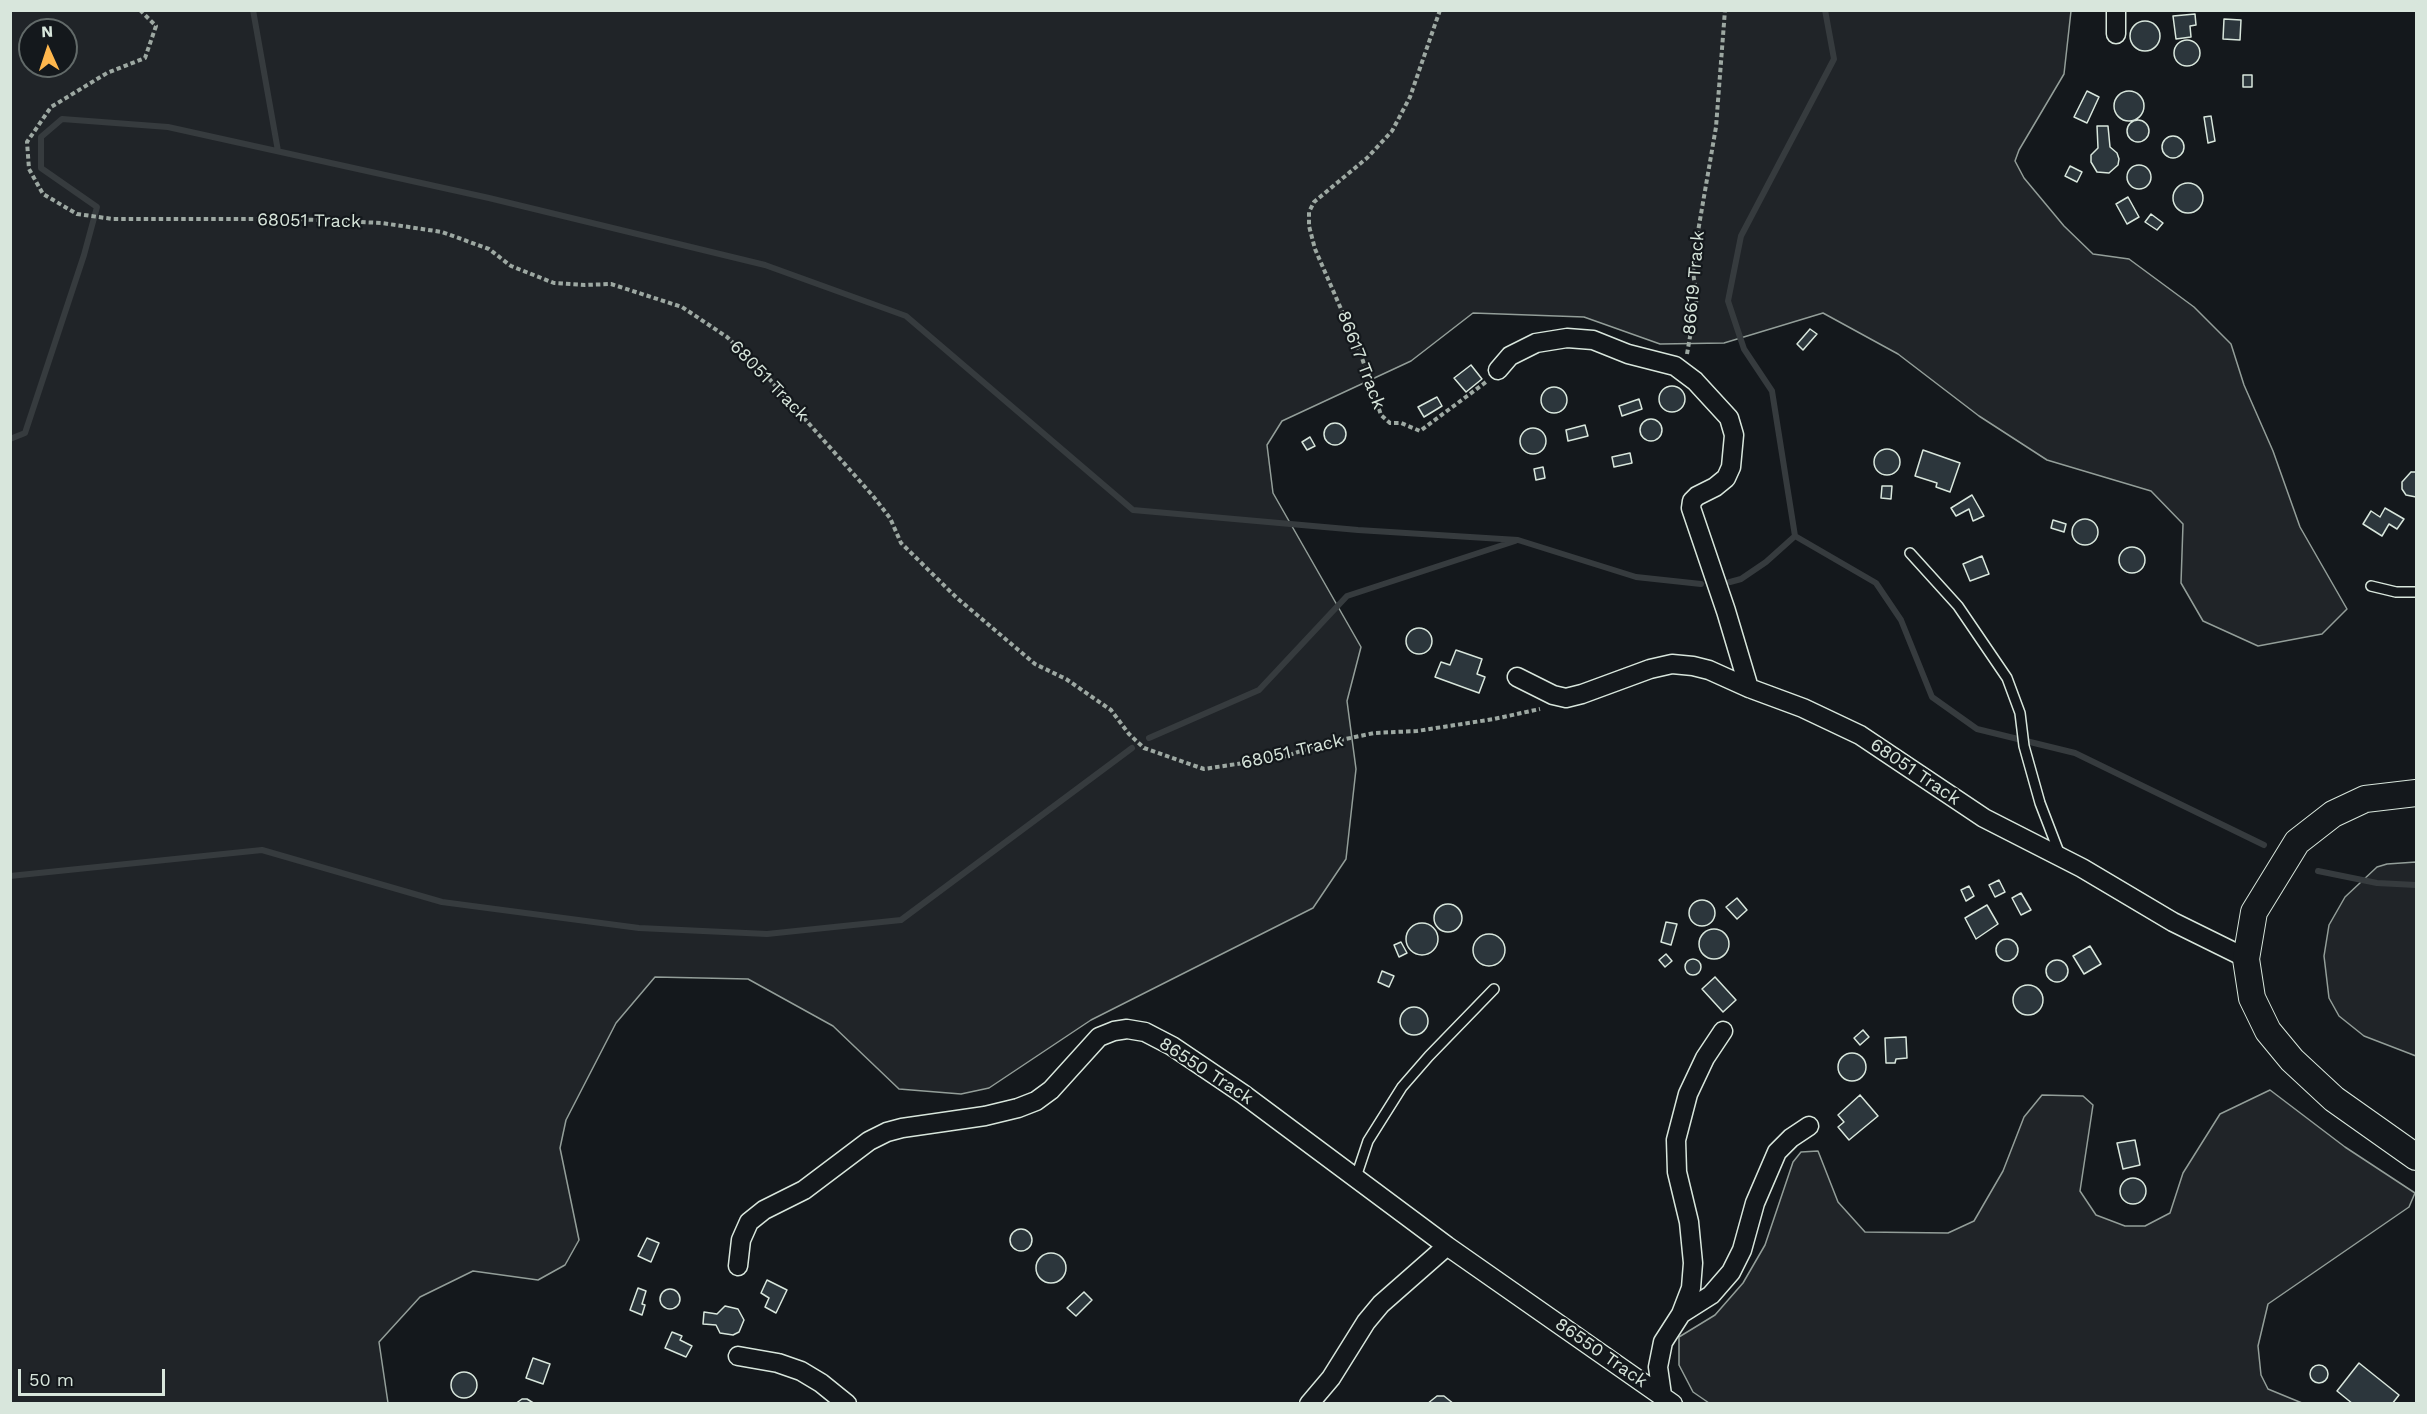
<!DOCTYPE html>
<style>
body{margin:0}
#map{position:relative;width:2427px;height:1414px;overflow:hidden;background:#14181c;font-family:"Work Sans",sans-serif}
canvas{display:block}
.frame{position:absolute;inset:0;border:12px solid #d8e6dc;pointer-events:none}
.north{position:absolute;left:18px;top:18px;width:60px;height:60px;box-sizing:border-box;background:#14181c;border:2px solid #626a69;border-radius:50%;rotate:357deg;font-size:16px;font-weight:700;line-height:24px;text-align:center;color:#d8e6dc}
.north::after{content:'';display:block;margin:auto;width:21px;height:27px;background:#ffb74d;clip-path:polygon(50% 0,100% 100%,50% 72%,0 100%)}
.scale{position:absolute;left:18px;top:1369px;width:147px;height:27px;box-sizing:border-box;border:3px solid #d8e6dc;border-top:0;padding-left:8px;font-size:18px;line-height:21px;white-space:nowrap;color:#d8e6dc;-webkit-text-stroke:4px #14181c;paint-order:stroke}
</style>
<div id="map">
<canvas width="2427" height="1414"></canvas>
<div class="frame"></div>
<div class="north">N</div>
<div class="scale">50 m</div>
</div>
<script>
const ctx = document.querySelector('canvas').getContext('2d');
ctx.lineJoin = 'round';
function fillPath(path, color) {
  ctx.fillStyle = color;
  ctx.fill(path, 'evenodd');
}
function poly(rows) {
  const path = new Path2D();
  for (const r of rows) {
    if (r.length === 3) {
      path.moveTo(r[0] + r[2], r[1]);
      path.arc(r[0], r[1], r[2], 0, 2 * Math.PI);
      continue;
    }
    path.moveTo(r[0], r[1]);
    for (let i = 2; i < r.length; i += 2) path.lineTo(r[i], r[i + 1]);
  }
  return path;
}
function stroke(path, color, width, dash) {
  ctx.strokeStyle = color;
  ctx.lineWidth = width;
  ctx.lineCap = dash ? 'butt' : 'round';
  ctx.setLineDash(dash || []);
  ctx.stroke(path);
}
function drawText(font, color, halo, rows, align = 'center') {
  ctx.font = font + ' "Work Sans",sans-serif';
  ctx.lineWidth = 4.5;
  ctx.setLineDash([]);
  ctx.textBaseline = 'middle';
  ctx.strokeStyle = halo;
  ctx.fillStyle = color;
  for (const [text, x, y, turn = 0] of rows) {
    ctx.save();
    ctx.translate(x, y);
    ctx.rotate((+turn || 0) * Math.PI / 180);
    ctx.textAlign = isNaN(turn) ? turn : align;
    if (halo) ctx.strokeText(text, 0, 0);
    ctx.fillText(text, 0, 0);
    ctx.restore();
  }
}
const green = poly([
 [10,11,2071,11,2064,74,2019,150,2015,161,2024,178,2064,226,2093,254,2129,259,2194,307,2231,344,2244,385,2273,451,2300,527,2347,609,2322,634,2258,646,2203,621,2181,583,2183,524,2151,491,2047,460,1979,416,1898,354,1823,313,1724,343,1660,344,1584,317,1473,313,1411,361,1282,421,1267,445,1273,493,1361,647,1347,701,1356,769,1346,859,1313,908,1091,1020,989,1088,961,1094,899,1089,833,1026,748,979,655,977,616,1023,566,1120,560,1148,579,1240,565,1265,538,1280,473,1271,420,1297,379,1342,388,1403,11,1403,10,11],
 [30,30,66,30,66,66,30,66,30,30],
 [2416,862,2416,1056,2364,1036,2339,1016,2329,998,2324,956,2329,925,2345,897,2377,867,2387,864,2416,862],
 [2270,1090,2345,1147,2415,1193,2409,1207,2268,1304,2258,1346,2261,1375,2268,1389,2302,1403,1709,1403,1693,1392,1679,1365,1679,1337,1715,1315,1743,1283,1765,1245,1793,1162,1801,1152,1818,1151,1838,1202,1865,1232,1948,1233,1974,1221,2003,1171,2024,1117,2042,1095,2083,1096,2093,1105,2080,1191,2096,1215,2125,1226,2145,1226,2170,1213,2183,1173,2220,1114,2270,1090]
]);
fillPath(green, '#202428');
stroke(green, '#939e99', 1.5);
stroke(poly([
 [253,10,278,151],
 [10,439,25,433,84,255,97,207,41,168,41,137,62,119,168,127,489,198,765,265,906,316,1133,510,1358,530,1518,540,1636,577,1701,584],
 [1795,536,1772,391,1744,349,1728,301,1741,236,1834,59,1825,10],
 [1730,582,1741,579,1766,562,1795,536,1876,583,1901,620,1932,697,1977,729,2075,753,2264,845],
 [1149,738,1259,690,1347,596,1515,541],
 [2318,871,2377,883,2416,885],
 [10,876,262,850,442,902,639,928,767,934,901,920,1132,748]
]), '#363b3e', 6);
const building = poly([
 [2195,14,2196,25,2190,26,2191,37,2176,39,2173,16,2195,14],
 [2224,19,2241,20,2240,40,2223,39,2224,19],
 [2145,36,15],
 [2187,53,13],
 [2243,75,2252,75,2252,87,2243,87,2243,75],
 [2087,91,2099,97,2087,123,2074,117,2087,91],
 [2129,106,15],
 [2211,116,2215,141,2208,143,2204,117,2211,116],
 [2138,131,11],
 [2097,126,2108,126,2110,147,2117,153,2119,159,2118,165,2109,173,2097,172,2091,162,2091,155,2098,148,2097,126],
 [2173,147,11],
 [2139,177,12],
 [2070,166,2082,172,2077,182,2065,176,2070,166],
 [2188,198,15],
 [2128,197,2139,217,2127,224,2116,204,2128,197],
 [2151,214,2163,223,2157,230,2145,222,2151,214],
 [1810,329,1817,334,1803,350,1797,344,1810,329],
 [1471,365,1482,379,1466,392,1454,378,1471,365],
 [1672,399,13],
 [1554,400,13],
 [1437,397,1442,406,1424,417,1418,407,1437,397],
 [1639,399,1642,409,1622,416,1619,406,1639,399],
 [1651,430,11],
 [1335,434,11],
 [1585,425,1588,436,1568,441,1566,430,1585,425],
 [1533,441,13],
 [1310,437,1315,446,1307,450,1302,442,1310,437],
 [1887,462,13],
 [1923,450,1960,463,1950,492,1936,487,1937,483,1915,476,1923,450],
 [1630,453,1632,463,1614,467,1612,457,1630,453],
 [1543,467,1545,478,1536,480,1534,469,1543,467],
 [2411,472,2416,472,2416,497,2406,495,2402,489,2402,482,2411,472],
 [1882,486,1892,486,1891,499,1881,498,1882,486],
 [1972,495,1984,516,1973,521,1969,509,1956,516,1951,508,1972,495],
 [2385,508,2404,519,2397,529,2389,524,2382,536,2363,524,2371,511,2380,517,2385,508],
 [2085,532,13],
 [2053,520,2066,524,2064,532,2051,528,2053,520],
 [2132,560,13],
 [1982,556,1989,574,1970,581,1963,564,1982,556],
 [1419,641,13],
 [1456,650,1482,659,1477,674,1485,677,1479,693,1435,677,1441,662,1450,665,1456,650],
 [1999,880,2005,892,1995,897,1989,885,1999,880],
 [1969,886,1974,896,1966,901,1961,890,1969,886],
 [2021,893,2031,910,2021,915,2012,898,2021,893],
 [1737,898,1747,910,1737,919,1726,907,1737,898],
 [1702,913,13],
 [1448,918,14],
 [1987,905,1998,924,1976,939,1965,918,1987,905],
 [1666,922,1677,924,1671,945,1661,942,1666,922],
 [1422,939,16],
 [1714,944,15],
 [1489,950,16],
 [2007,950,11],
 [1401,942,1407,953,1399,957,1394,945,1401,942],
 [2090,946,2101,964,2084,974,2073,956,2090,946],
 [1666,954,1672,961,1665,967,1659,960,1666,954],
 [1693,967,8],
 [2057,971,11],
 [1382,971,1394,976,1389,987,1378,982,1382,971],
 [1715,977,1736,1000,1723,1012,1702,989,1715,977],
 [2028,1000,15],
 [1414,1021,14],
 [1863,1030,1869,1037,1860,1045,1854,1038,1863,1030],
 [1906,1037,1907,1058,1896,1059,1895,1063,1886,1063,1885,1038,1906,1037],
 [1852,1067,14],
 [1860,1095,1878,1116,1849,1140,1838,1127,1844,1122,1838,1115,1860,1095],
 [2135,1140,2140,1165,2123,1169,2117,1143,2135,1140],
 [2133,1191,13],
 [1021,1240,11],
 [647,1238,659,1243,651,1262,638,1256,647,1238],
 [1051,1268,15],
 [767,1280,787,1290,776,1313,765,1307,769,1298,761,1293,767,1280],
 [638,1288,646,1291,642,1304,645,1305,642,1315,630,1310,638,1288],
 [670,1299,10],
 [1084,1292,1092,1300,1076,1316,1067,1308,1084,1292],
 [725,1306,738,1309,744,1320,739,1332,733,1335,720,1333,716,1325,703,1324,704,1312,717,1314,725,1306],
 [672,1332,682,1336,680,1340,692,1346,686,1357,665,1348,672,1332],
 [533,1358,550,1364,543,1384,526,1378,533,1358],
 [2359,1363,2399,1395,2392,1404,2353,1404,2337,1391,2359,1363],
 [2319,1374,9],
 [464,1385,13],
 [1437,1396,1444,1396,1454,1404,1427,1404,1437,1396],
 [522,1399,527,1399,535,1404,515,1404,522,1399]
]);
fillPath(building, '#2c363c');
stroke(building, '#d8e6dc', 1.5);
const lane = poly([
 [1910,553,1958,606,2007,678,2020,713,2024,746,2040,803,2060,855],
 [2371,586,2396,592,2416,592],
 [1356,1177,1368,1141,1402,1087,1429,1056,1494,989]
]);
const street = poly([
 [2116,10,2116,34],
 [1498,370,1510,356,1536,343,1567,338,1593,340,1628,354,1675,366,1695,381,1729,418,1734,435,1731,467,1726,478,1715,487,1697,496,1692,501,1691,508,1726,611,1749,688],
 [1517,677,1553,695,1566,698,1582,694,1650,669,1672,664,1693,666,1709,670,1749,688,1803,708,1860,735,1984,818,2082,868,2173,922,2246,958],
 [738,1266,741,1240,749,1222,764,1210,804,1190,869,1141,887,1132,902,1128,985,1116,1018,1108,1036,1101,1051,1090,1099,1037,1114,1031,1127,1029,1145,1032,1172,1046,1243,1094,1447,1246,1673,1404],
 [1681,1314,1711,1295,1731,1272,1742,1250,1755,1203,1777,1152,1791,1138,1809,1126],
 [738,1356,778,1363,801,1371,821,1383,847,1404],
 [1662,1395,1658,1367,1663,1342,1681,1314,1691,1288,1693,1263,1689,1222,1677,1172,1676,1140,1688,1094,1705,1058,1723,1031],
 [1309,1404,1331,1378,1366,1322,1381,1304,1447,1246]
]);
const secondary = poly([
 [2416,793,2365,799,2333,814,2297,842,2254,912,2246,959,2252,998,2268,1031,2292,1060,2334,1099,2416,1157]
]);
stroke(lane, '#d8e6dc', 12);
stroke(street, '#d8e6dc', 21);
stroke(secondary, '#d8e6dc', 28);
stroke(poly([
 [140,10,156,26,145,58,107,73,51,107,27,142,29,169,43,194,77,214,113,219,294,219,382,223,442,232,489,249,511,266,554,283,585,285,611,284,682,307,727,337,765,374,873,496,890,518,901,543,957,598,1035,664,1066,679,1111,710,1129,734,1144,748,1204,769,1283,757,1322,744,1374,733,1417,731,1494,719,1540,709],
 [1440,10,1410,97,1392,131,1367,158,1314,202,1309,212,1309,226,1315,249,1361,355,1381,415,1390,423,1401,423,1420,431,1486,382],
 [1687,354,1697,297,1693,273,1696,243,1716,127,1725,10]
]), '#9da8a2', 4, [4.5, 3]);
stroke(lane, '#14181c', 9);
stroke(street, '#14181c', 18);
stroke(secondary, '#14181c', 26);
drawText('18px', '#d8e6dc', '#14181c', [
 ["68051 Track",309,221,1],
 ["86619 Track",1694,283,-85],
 ["86617 Track",1361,360,69],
 ["68051 Track",769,381,46],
 ["68051 Track",1292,752,-13],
 ["68051 Track",1915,772,34],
 ["86550 Track",1206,1071,33],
 ["86550 Track",1601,1353,35]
]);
</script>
